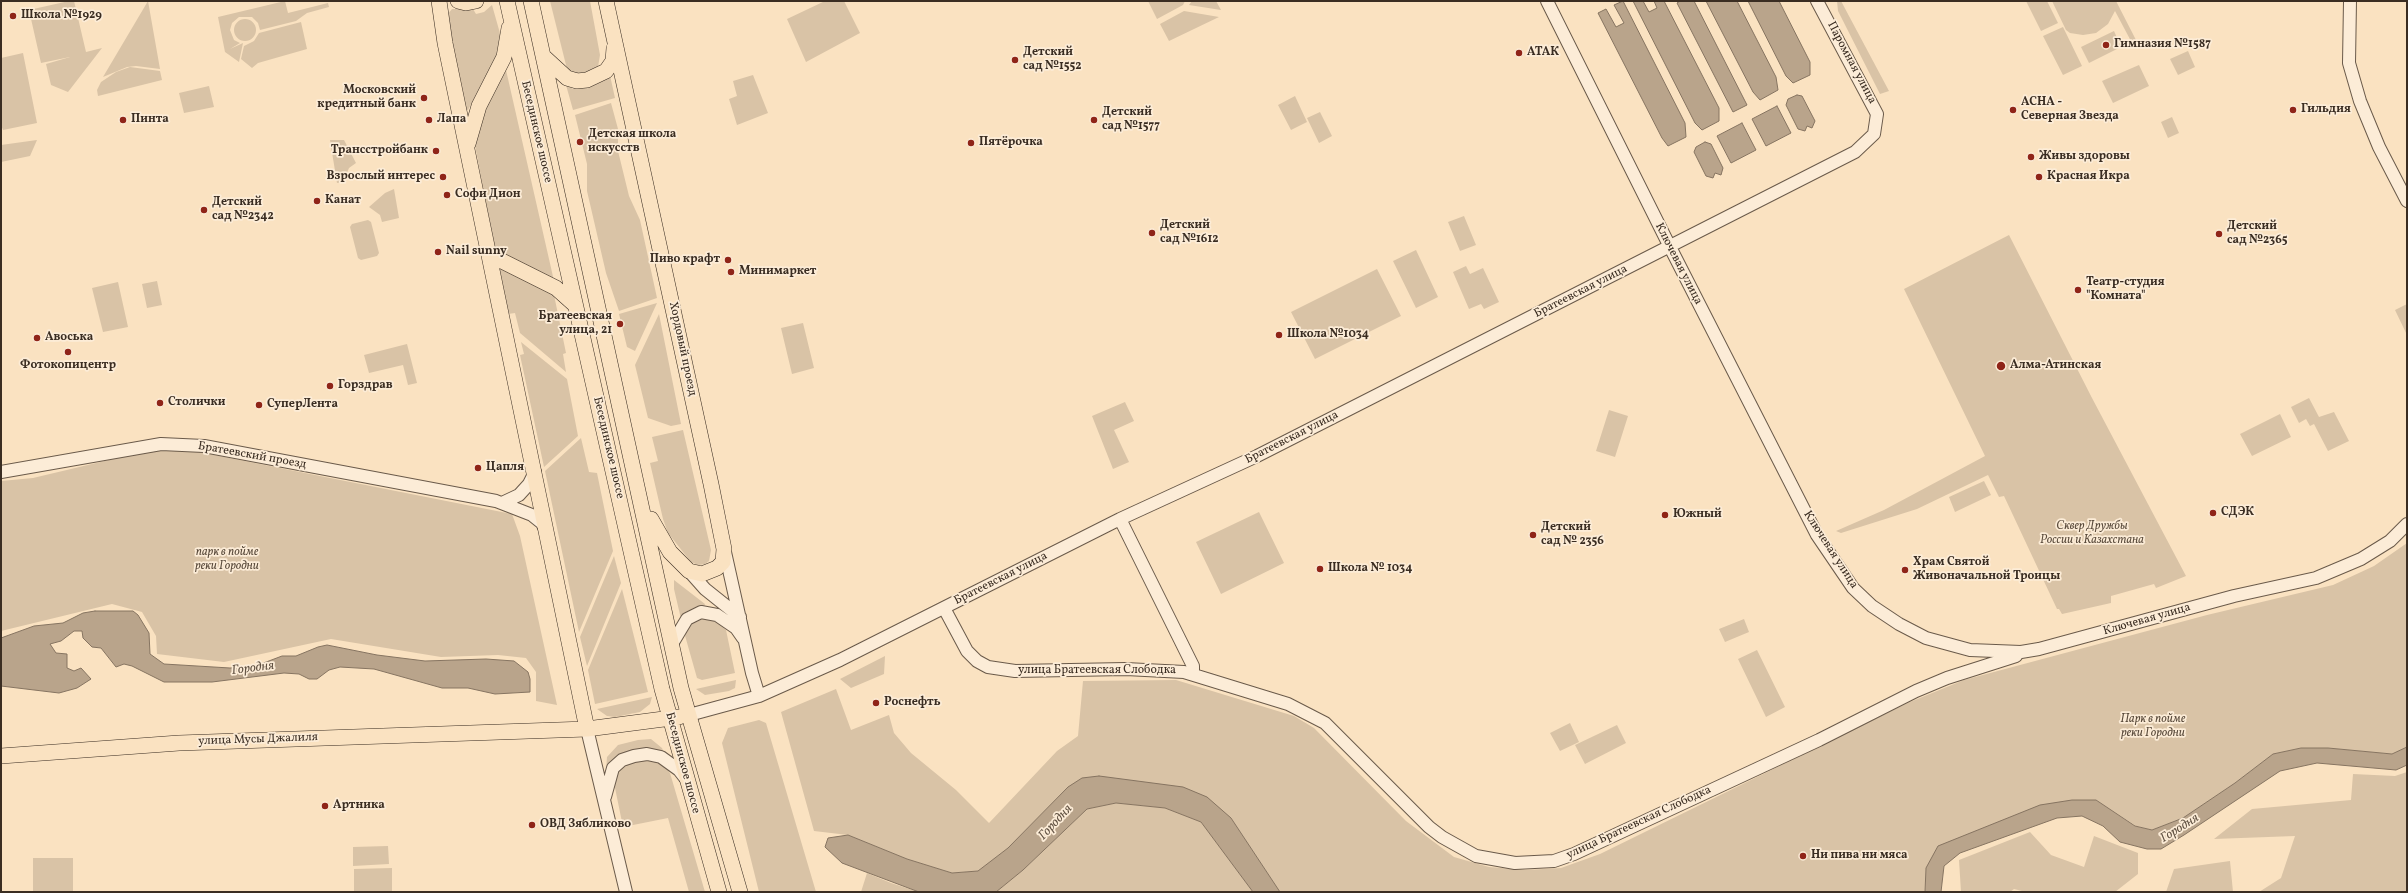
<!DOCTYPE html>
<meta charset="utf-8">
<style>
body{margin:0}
#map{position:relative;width:2408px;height:893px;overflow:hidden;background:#fae2c1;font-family:Vollkorn,serif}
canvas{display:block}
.frame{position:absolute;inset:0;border:2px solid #3a2d22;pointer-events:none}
</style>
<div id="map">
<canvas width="2408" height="893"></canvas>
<div class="frame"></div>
</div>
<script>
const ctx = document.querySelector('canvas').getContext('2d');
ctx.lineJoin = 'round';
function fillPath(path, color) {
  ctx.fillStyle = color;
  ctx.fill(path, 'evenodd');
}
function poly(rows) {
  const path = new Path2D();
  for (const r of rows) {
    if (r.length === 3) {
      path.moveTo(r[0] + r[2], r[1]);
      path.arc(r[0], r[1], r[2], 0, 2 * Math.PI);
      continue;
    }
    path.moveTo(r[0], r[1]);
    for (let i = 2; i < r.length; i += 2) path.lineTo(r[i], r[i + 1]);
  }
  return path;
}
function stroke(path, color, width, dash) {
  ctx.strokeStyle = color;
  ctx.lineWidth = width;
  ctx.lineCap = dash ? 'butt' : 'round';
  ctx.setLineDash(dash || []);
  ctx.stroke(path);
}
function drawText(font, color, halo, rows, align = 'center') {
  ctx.font = font + ' Vollkorn,serif';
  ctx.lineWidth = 3.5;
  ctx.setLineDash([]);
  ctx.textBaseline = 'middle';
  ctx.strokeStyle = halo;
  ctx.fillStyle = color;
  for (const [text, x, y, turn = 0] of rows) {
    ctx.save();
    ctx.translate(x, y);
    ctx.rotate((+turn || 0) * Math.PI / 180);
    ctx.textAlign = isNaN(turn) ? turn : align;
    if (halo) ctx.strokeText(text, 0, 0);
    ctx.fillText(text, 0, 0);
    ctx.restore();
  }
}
fillPath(poly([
 [69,1,74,1,86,52,102,48,68,92,51,85,46,64,70,57,41,63,29,10],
 [148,1,160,69,136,66,127,67,103,77],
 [285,1,288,13,328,3,329,7,307,13,296,21,260,30,258,23,252,17,239,17,232,23,230,30,234,40,240,43,230,49,243,43,239,62,225,52,218,17],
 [550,1,590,1,600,55,598,67,578,77,567,69],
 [825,1,844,1,860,33,806,62,787,19],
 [1148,1,1185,1,1183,5,1157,19],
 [1192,1,1216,1,1221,10,1189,5],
 [1837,1,1841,1,1889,91,1880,94,1838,11],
 [2026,1,2047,1,2058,23,2041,31],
 [2052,1,2116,1,2136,40,2132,43,2115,11,2108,24,2096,33,2083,35,2070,33,2066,30],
 [492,5,503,44,468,110,465,110,447,15,452,9,473,9,476,14,484,12],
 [1184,11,1219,17,1169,41,1160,24],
 [245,30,11],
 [301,22,307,49,258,63,252,68,241,59,244,46,254,41,259,33],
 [2063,27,2082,66,2063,75,2043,36],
 [2114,31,2121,47,2089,63,2081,47],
 [2188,51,2195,67,2178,75,2170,59],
 [23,53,37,123,3,130,1,125,1,58],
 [2139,65,2149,86,2113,103,2102,81],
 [130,67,160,71,162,80,98,96,97,90,101,82,116,72],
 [506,70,554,281,495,250,473,135],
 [609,71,615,98,573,110,566,85,573,89,592,86],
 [753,75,768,113,737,125,729,99,737,96,733,81],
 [209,86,214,107,184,113,179,93],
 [1295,96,1307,122,1291,130,1278,105],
 [611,103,618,129,618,151,629,196,640,220,657,298,619,311,606,273,587,191,587,164,575,115],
 [1320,112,1332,136,1319,143,1307,118],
 [2172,117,2179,133,2168,138,2161,122],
 [37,140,30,156,1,162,1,145],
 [330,140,344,140,356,163,349,168,343,182,337,183],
 [394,189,399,218,382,222,380,215,369,207,385,193],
 [1464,216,1476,245,1460,251,1448,222],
 [368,220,371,222,379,253,377,256,361,260,358,258,350,227,352,224],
 [2009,235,2092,398,2186,576,2156,588,2154,584,2111,596,2111,603,2062,614,2059,609,2057,609,2004,496,1999,497,1988,475,1917,509,1841,533,1836,531,1884,510,1985,456,1904,289],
 [1416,250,1438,297,1416,308,1393,261],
 [1466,266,1470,274,1483,268,1499,302,1484,309,1481,304,1469,309,1453,272],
 [501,267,553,290,566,353,563,354,566,372,520,333,515,313,508,314,497,268],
 [1377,269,1401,316,1315,359,1291,312],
 [157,281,162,305,147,308,142,284],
 [118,282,128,327,103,332,92,288],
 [657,303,635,351,627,347,619,314],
 [2407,304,2407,335,2395,310],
 [659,314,681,424,671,426,648,418,635,365],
 [803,323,814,368,792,374,781,328],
 [521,342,567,379,578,436,544,467,520,355,524,354],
 [407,344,417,383,408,385,403,365,369,373,364,355],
 [2309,398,2319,417,2334,412,2349,441,2328,451,2314,424,2310,426,2306,419,2299,423,2291,407],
 [1125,402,1134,421,1114,430,1129,462,1113,469,1092,416],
 [1609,410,1628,416,1615,457,1596,451],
 [2280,414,2291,437,2252,456,2240,434],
 [683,430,711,550,709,561,705,564,698,565,691,562,668,533,663,519,650,463,658,461,652,437],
 [581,438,589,472,597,473,613,551,579,632,545,471],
 [151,450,199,452,512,514,520,536,557,705,536,701,536,672,526,658,498,655,441,657,331,639,224,662,157,654,156,636,142,612,112,604,1,631,1,481,33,478],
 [1984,481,1991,495,1955,512,1949,497],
 [1259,512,1284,563,1221,594,1196,542],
 [2407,543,2407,747,2392,754,2328,748,2301,748,2273,754,2235,783,2183,818,2152,830,2136,826,2096,800,2072,800,1926,868,1925,892,1280,892,1231,818,1068,787,1008,848,979,871,952,873,907,859,848,835,814,831,781,712,836,689,851,730,889,715,894,733,911,753,956,790,989,823,1057,751,1078,736,1083,681,1176,680,1294,716,1314,728,1406,821,1454,857,1489,867,1525,870,1561,868,1600,854,1910,702,1964,680,2207,615,2333,585,2374,566],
 [614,556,621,583,587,666,580,637],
 [674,580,705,604,704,607,692,610,681,619,674,589],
 [622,589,648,692,595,704,588,670],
 [701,618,717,621,726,630,735,673,702,680,697,678,684,632,688,625],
 [1744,619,1749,632,1725,642,1719,629],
 [1757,650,1785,707,1766,717,1738,659],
 [885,656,884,674,851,688,840,679],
 [736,680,735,688,729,691,705,695,696,689],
 [652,697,650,704,640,712,615,717,607,716,597,709],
 [759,720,766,723,816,892,759,892,722,743,728,728],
 [1570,723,1579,742,1560,751,1550,733],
 [1617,725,1626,743,1585,764,1575,745],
 [651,739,662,748,664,753,655,750,606,772,607,757,618,745,638,740],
 [646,758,662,763,670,773,705,892,689,892,668,818,623,827,614,783,618,770,627,763],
 [2407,772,2407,892,2259,892,2281,878,2295,836,2214,839,2252,809,2351,800,2353,774,2395,776],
 [1116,803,1165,808,1201,822,1253,892,996,892,1023,870,1087,809],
 [2030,832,2051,855,2084,867,2094,836,2138,853,2138,874,2115,892,2026,892,2014,889,2010,892,1961,892,1959,860],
 [388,846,389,864,353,866,353,847],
 [33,858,73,858,73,892,33,892],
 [2230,861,2233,892,2166,892,2174,869],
 [392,868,392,892,354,892,354,869],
 [867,873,891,883,919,892,861,892]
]), '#d9c3a6');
const water = poly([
 [1623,1,1685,123,1686,137,1668,146,1662,138,1598,13,1606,9,1616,27,1624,23,1614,5,1623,1],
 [1633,1,1643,1,1649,12,1657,8,1654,1,1664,1,1719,108,1719,121,1702,130,1695,123,1633,1],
 [1680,1,1694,1,1747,105,1733,112,1677,3,1680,1],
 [1706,1,1737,1,1776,77,1778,90,1760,100,1753,92,1706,1],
 [1748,1,1779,1,1810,62,1810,75,1793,83,1786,76,1748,1],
 [1797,95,1802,96,1815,121,1812,128,1807,126,1805,131,1798,129,1786,105,1788,99,1797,95],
 [1777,106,1791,133,1766,146,1752,119,1777,106],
 [1742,123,1756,150,1731,163,1717,136,1742,123],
 [1705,142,1711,144,1723,168,1721,175,1715,173,1713,178,1706,176,1694,152,1696,147,1705,142],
 [95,611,133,611,138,615,149,633,150,654,164,664,230,668,253,667,282,656,296,656,318,647,327,645,377,655,425,661,486,659,514,661,528,672,530,679,530,692,495,694,468,688,442,688,374,669,340,667,329,670,317,679,309,679,299,674,284,673,212,682,164,682,132,666,124,664,116,667,101,648,92,647,83,638,82,631,74,631,61,641,50,644,56,653,67,654,67,668,74,671,81,668,91,679,77,688,59,693,1,686,1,638,34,626,63,623,83,613,95,611],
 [2407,747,2407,765,2396,770,2317,763,2280,771,2184,835,2161,849,2147,849,2120,842,2103,826,2082,816,2057,818,1960,853,1944,866,1941,892,1925,892,1926,868,1938,846,2040,805,2072,800,2096,800,2135,826,2152,830,2183,818,2235,783,2273,754,2301,748,2328,748,2392,754,2407,747],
 [1099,776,1183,787,1207,797,1231,818,1280,892,1253,892,1201,822,1165,808,1116,803,1087,809,1023,870,996,892,919,892,842,863,825,847,828,838,848,835,907,859,952,873,978,871,1008,848,1068,787,1082,778,1099,776]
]);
fillPath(water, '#b9a48b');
stroke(water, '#867461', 1);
const minor = poly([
 [1547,1,1670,247,1817,535,1853,588,1872,606,1899,624,1926,638,1970,650,2021,652,2039,649,2234,596,2316,578,2361,559,2390,541,2407,524],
 [2350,1,2349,63,2360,101,2379,147,2407,201],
 [1,472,161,444,204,446,496,501,532,515,542,523,546,531],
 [502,503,519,495,529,484,535,472],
 [1120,519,1193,666,1193,674],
 [725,552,752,673,759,696],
 [689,571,705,589,740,617],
 [944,608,967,651,977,661,988,667,1015,671,1126,669,1184,672,1288,704,1325,723,1429,827,1442,837,1476,856,1515,863,1554,861,1574,854,1819,740,1916,691,1947,678,2016,656],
 [672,644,687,619,701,612,717,615,736,628,743,638],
 [689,715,759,696,840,660,1120,519,1257,456,1855,152,1874,134,1877,114,1817,1],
 [587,729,626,892],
 [605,797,613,768,622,760,634,756,647,754,661,757,679,770,686,779]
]);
const major = poly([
 [439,1,445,43,587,729],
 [458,1,466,3,476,1],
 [507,1,662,689,719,892],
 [531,1,681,688,740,892],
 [606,1,711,484,724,549,723,562,717,568,702,574,689,571,670,552,651,519],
 [543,56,567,78,577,81,587,80,606,71,613,61,614,48],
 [468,144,479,106,504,57,509,28],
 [488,251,500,260,556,288,575,305],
 [1,756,179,743,587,729,679,717]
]);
stroke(minor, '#6a5a4a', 14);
stroke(major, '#3a2d22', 16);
stroke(minor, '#fcecd7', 12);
stroke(major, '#fae2c1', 15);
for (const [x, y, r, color] of [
 [13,16,4,"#8f2418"],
 [2106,45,4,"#8f2418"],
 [1519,53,4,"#8f2418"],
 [1015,60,4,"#8f2418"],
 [424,98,4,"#8f2418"],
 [2013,110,4,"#8f2418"],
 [2293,110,4,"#8f2418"],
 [123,120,4,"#8f2418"],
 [429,120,4,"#8f2418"],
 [1094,120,4,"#8f2418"],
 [580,142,4,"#8f2418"],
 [971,143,4,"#8f2418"],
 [436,151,4,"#8f2418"],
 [2031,157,4,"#8f2418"],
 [443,177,4,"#8f2418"],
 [2039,177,4,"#8f2418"],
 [447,195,4,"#8f2418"],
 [317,201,4,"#8f2418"],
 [204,210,4,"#8f2418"],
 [1152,233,4,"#8f2418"],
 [2219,234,4,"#8f2418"],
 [438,252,4,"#8f2418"],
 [728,260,4,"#8f2418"],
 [731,272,4,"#8f2418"],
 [2078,290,4,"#8f2418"],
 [620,324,4,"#8f2418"],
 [1279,335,4,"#8f2418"],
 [37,338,4,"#8f2418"],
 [68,352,4,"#8f2418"],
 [2001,366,5,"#8f2418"],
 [330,386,4,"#8f2418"],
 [160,403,4,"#8f2418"],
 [259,405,4,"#8f2418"],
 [478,468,4,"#8f2418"],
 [2213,513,4,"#8f2418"],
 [1665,515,4,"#8f2418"],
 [1533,535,4,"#8f2418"],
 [1320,569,4,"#8f2418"],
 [1905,570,4,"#8f2418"],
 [876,703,4,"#8f2418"],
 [325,806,4,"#8f2418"],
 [532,825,4,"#8f2418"],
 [1803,856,4,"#8f2418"]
]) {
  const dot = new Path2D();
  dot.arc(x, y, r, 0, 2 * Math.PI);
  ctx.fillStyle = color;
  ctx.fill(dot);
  stroke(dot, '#fcecd7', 1.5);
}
drawText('bold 12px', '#3a2d22', '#fcecd7', [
 ["Школа №1929",21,16],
 ["Гимназия №1587",2114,45],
 ["Детский",1023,53],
 ["сад №1552",1023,67],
 ["АТАК",1527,53],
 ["Московский",416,91,"right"],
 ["кредитный банк",416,105,"right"],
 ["АСНА -",2021,103],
 ["Северная Звезда",2021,117],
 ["Гильдия",2301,110],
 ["Детский",1102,113],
 ["сад №1577",1102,127],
 ["Пинта",131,120],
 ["Лапа",437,120],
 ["Детская школа",588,135],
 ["искусств",588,149],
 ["Пятёрочка",979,143],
 ["Трансстройбанк",428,151,"right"],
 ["Живы здоровы",2039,157],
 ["Взрослый интерес",435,177,"right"],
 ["Красная Икра",2047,177],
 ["Софи Дион",455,195],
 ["Канат",325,201],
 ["Детский",212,203],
 ["сад №2342",212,217],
 ["Детский",1160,226],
 ["сад №1612",1160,240],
 ["Детский",2227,227],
 ["сад №2365",2227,241],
 ["Nail sunny",446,252],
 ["Пиво крафт",720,260,"right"],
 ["Минимаркет",739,272],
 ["Театр-студия",2086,283],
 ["\"Комната\"",2086,297],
 ["Братеевская",612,317,"right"],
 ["улица, 21",612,331,"right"],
 ["Школа №1034",1287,335],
 ["Авоська",45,338],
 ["Фотокопицентр",68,366,"center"],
 ["Алма-Атинская",2010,366],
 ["Горздрав",338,386],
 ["Столички",168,403],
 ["СуперЛента",267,405],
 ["Цапля",486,468],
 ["СДЭК",2221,513],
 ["Южный",1673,515],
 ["Детский",1541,528],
 ["сад № 2356",1541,542],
 ["Храм Святой",1913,563],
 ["Живоначальной Троицы",1913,577],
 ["Школа № 1034",1328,569],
 ["Роснефть",884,703],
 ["Артника",333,806],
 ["ОВД Зябликово",540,825],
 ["Ни пива ни мяса",1811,856]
], 'left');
drawText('12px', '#3a2d22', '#fcecd7', [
 ["Паромная улица",1851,63,62],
 ["Бесединское шоссе",536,132,77],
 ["Ключевая улица",1678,264,63],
 ["Братеевская улица",1581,292,-27],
 ["Хордовый проезд",682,349,78],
 ["Братеевская улица",1292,438,-27],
 ["Бесединское шоссе",608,448,77],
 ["Братеевский проезд",252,456,10],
 ["Ключевая улица",1830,550,57],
 ["Братеевская улица",1001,579,-27],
 ["Ключевая улица",2147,620,-16],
 ["улица Братеевская Слободка",1097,671],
 ["улица Мусы Джалиля",258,740,-2],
 ["Бесединское шоссе",682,763,75],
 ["улица Братеевская Слободка",1639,823,-25]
]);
drawText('italic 12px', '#5a4b3c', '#fcecd7', [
 ["Сквер Дружбы",2092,527],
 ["России и Казахстана",2092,541],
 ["парк в пойме",227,553],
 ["реки Городни",227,567],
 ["Парк в пойме",2153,720],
 ["реки Городни",2153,734]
]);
drawText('italic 13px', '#605142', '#fcecd7', [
 ["Городня",253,669,-7],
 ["Городня",1056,823,-47],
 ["Городня",2180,829,-32]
]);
</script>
